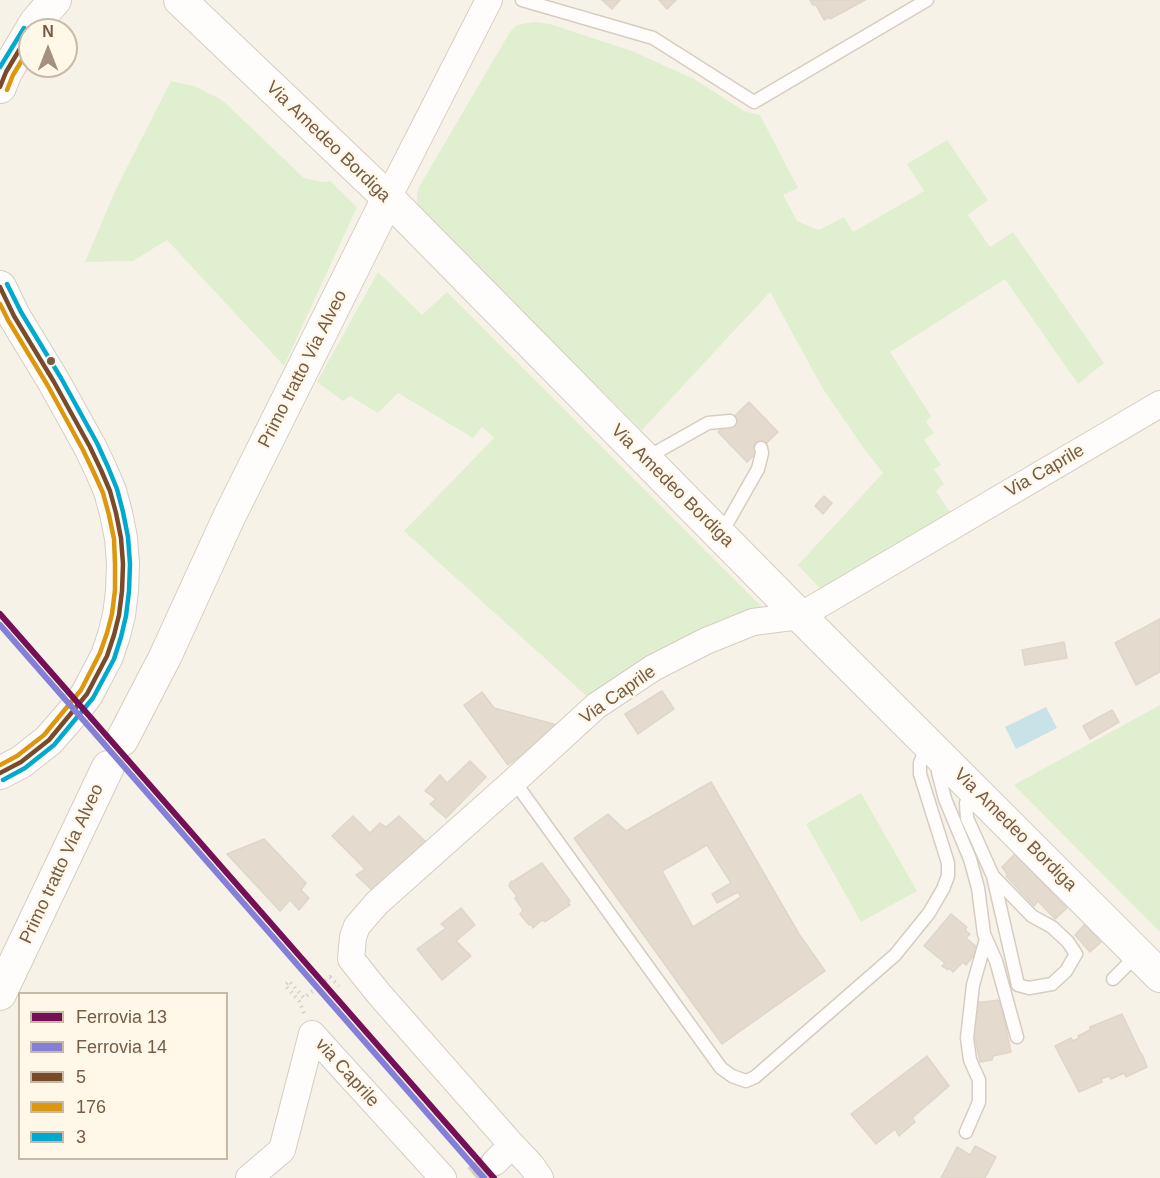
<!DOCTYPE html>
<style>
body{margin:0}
#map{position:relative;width:1160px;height:1178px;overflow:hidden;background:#f7f2e7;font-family:Helvetica,sans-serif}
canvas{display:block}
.legend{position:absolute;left:18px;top:992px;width:210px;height:168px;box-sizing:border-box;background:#fff8e8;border:2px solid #c8b9a7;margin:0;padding:8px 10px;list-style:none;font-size:18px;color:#765b46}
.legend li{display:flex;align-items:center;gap:12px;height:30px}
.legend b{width:30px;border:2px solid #c8b9a7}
.north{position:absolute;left:18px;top:18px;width:60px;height:60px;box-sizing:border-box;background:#fff8e8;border:2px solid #c8b9a7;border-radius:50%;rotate:0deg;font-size:16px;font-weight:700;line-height:24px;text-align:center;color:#765b46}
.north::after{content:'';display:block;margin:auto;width:21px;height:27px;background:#a3907e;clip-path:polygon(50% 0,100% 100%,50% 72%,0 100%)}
</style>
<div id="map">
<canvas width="1160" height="1178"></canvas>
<ul class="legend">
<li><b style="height:8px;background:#751056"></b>Ferrovia 13</li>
<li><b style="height:8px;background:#8480d7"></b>Ferrovia 14</li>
<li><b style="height:8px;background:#7a4b2a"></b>5</li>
<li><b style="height:8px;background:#dd970e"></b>176</li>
<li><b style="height:8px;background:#00a9ce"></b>3</li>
</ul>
<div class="north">N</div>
</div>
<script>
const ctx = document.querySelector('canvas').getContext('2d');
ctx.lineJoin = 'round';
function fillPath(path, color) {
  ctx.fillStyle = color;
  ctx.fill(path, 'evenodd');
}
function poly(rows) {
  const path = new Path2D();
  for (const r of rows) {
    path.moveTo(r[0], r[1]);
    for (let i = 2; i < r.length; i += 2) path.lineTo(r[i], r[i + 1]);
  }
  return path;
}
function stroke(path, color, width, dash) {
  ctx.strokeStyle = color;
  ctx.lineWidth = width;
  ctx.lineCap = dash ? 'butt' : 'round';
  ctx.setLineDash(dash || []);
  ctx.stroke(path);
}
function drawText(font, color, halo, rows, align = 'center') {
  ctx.font = font + ' Helvetica,sans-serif';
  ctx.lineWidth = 4.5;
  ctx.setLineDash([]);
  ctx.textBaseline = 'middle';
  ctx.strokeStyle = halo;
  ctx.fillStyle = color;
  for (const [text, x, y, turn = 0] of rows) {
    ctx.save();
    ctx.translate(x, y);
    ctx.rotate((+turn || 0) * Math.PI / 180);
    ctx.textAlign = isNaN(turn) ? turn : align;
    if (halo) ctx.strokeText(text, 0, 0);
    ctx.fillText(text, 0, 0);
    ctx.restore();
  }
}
fillPath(poly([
 [533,22,550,24,632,51,694,79,744,111,760,115,798,188,783,195,797,221,819,230,844,217,853,232,924,191,907,164,947,140,988,200,968,215,990,247,1013,232,1104,363,1078,384,1005,279,890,352,931,416,926,422,934,433,924,440,941,465,934,469,944,484,936,491,952,515,827,596,798,565,883,473,865,450,823,389,770,292,642,430,420,210,417,202,417,195,419,187,510,32,517,25],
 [171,81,194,86,222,100,304,178,322,182,330,181,357,207,284,366,167,240,133,261,85,262,116,189],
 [378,272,422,315,447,292,762,607,691,638,591,700,404,531,494,438,482,427,473,438,398,393,378,413,350,396,343,401,317,382],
 [1160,705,1160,932,1014,785],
 [861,793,917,891,861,922,806,824]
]), '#e0efd0');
fillPath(poly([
 [1046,707,1057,728,1016,749,1005,727]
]), '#c8e3e8');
const building = poly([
 [602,0,620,0,612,9,602,0],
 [659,0,676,0,667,9,659,0],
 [810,0,865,0,830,19,829,17,824,20,816,5,813,5,810,0],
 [749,402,778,432,747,462,718,432,749,402],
 [824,496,832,503,823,514,815,506,824,496],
 [1160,619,1160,672,1136,685,1115,643,1160,619],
 [1064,642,1067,658,1025,665,1022,650,1064,642],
 [662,691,674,709,638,734,625,714,662,691],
 [482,692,494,708,561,726,508,765,464,705,482,692],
 [1112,710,1119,722,1090,739,1083,726,1112,710],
 [470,761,486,777,446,818,430,804,436,799,425,791,440,775,447,783,470,761],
 [711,782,799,934,825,971,722,1044,574,838,608,814,626,831,711,782],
 [707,845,731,883,712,894,717,903,738,892,741,897,693,927,662,871,707,845],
 [353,816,370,833,380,823,386,827,399,816,426,842,406,863,374,892,356,875,365,869,332,836,353,816],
 [264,839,306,883,301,890,309,898,299,910,290,900,280,911,227,854,264,839],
 [1015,854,1067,908,1055,919,1038,901,1034,906,1006,876,1007,874,1002,867,1015,854],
 [542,863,570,901,568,902,570,905,545,922,542,920,533,928,531,924,529,925,520,914,523,910,515,898,517,896,509,886,511,881,512,882,542,863],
 [461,908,475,925,456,941,471,956,442,980,417,949,446,928,441,924,461,908],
 [951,914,967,927,965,930,970,934,966,938,979,949,966,965,963,962,953,972,949,968,948,970,942,966,945,963,924,946,951,914],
 [1085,924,1101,942,1090,952,1075,935,1085,924],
 [1000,1000,1011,1052,993,1056,992,1060,980,1062,972,1024,974,1003,1000,1000],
 [1122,1014,1141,1054,1142,1054,1147,1067,1126,1077,1124,1073,1111,1079,1109,1076,1101,1079,1102,1082,1079,1092,1055,1046,1071,1038,1073,1041,1079,1038,1078,1036,1090,1030,1090,1027,1122,1014],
 [927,1056,949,1086,912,1118,915,1122,899,1136,895,1129,876,1144,851,1114,927,1056],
 [975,1146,996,1157,985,1178,941,1178,957,1147,970,1155,975,1146]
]);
fillPath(building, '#e4dace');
stroke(building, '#e0d5c9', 1.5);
stroke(poly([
 [476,1178,495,1162]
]), '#d7ccbf', 26, [26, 13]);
const service = poly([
 [522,0,653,38,754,102,927,0],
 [646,458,708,423,730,421],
 [721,534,758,469,762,453,761,448],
 [940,763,938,772,945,799,970,859,978,888,984,934,996,961,1017,1037],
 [514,781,721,1068,732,1076,746,1081,755,1077,895,955,929,913,943,889,948,876,948,863,920,774,920,763,927,746],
 [973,790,966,803,967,818,993,876,1018,985,1029,988,1052,984,1066,971,1076,954,1068,942,1052,927,1032,916,993,876],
 [1113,979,1137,955],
 [966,1132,979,1102,979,1080,970,1060,967,1038,973,985,986,939]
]);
const minor = poly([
 [388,198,489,0],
 [312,1034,443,1178],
 [512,1145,531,1165,540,1178],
 [495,1162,512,1145,379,994,351,959,353,937,357,926,377,903,514,781,596,706,653,668,706,641,753,622,800,616,1160,404],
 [249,1178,282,1150,312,1034]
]);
const tertiary = poly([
 [180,0,388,198,800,616,1160,976],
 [31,30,36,22,55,0],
 [0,87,6,72,30,32],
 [0,287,14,316,54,382,90,447,101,470,110,491,116,513,121,538,123,564,122,591,119,615,114,635,107,656,87,694,75,710,49,740,21,762,0,773],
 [122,740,165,657,229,517,388,198],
 [0,994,108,767]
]);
stroke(service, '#d6cdc2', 15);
stroke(minor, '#d6cdc2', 28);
stroke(tertiary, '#d6cdc2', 34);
stroke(poly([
 [304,1013,299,1001,285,985,289,981,304,998,330,977,339,986]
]), '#d8d0c8', 4, [1.5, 4.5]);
stroke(service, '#fefdfb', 12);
stroke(minor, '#fefdfb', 26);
stroke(tertiary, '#fefdfb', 32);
stroke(poly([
 [0,87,6,72,30,32],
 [0,287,14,316,54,382,90,447,101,470,110,491,116,513,121,538,123,564,122,591,119,615,114,635,107,656,87,694,49,740,21,762,0,773]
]), '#7a4b2a', 4.5);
stroke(poly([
 [7,90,13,75,30,47],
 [0,304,8,320,48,386,83,450,94,473,103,493,109,515,114,539,115,564,115,590,112,614,107,633,100,653,81,690,44,735,17,756,0,765]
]), '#dd970e', 4.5);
stroke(poly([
 [0,67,24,28],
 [3,780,25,768,54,745,93,698,114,659,121,637,126,616,129,591,130,564,128,537,123,512,117,489,108,467,97,443,61,378,21,312,7,284]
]), '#00a9ce', 4.5);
stroke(poly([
 [0,614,494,1178]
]), '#751056', 6);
stroke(poly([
 [0,625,484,1178]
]), '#8480d7', 6);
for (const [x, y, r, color] of [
 [51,361,5,"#765b46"]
]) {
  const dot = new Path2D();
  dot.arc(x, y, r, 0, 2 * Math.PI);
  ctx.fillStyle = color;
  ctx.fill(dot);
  stroke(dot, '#fff8e8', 2);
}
drawText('18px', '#765b46', '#fff8e8', [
 ["Via Amedeo Bordiga",328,142,44],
 ["Primo tratto Via Alveo",303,369,-63],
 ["Via Caprile",1045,471,-30],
 ["Via Amedeo Bordiga",672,486,45],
 ["Via Caprile",618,695,-35],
 ["Via Amedeo Bordiga",1015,830,45],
 ["Primo tratto Via Alveo",62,864,-65],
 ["via Caprile",347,1073,48]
]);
</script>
